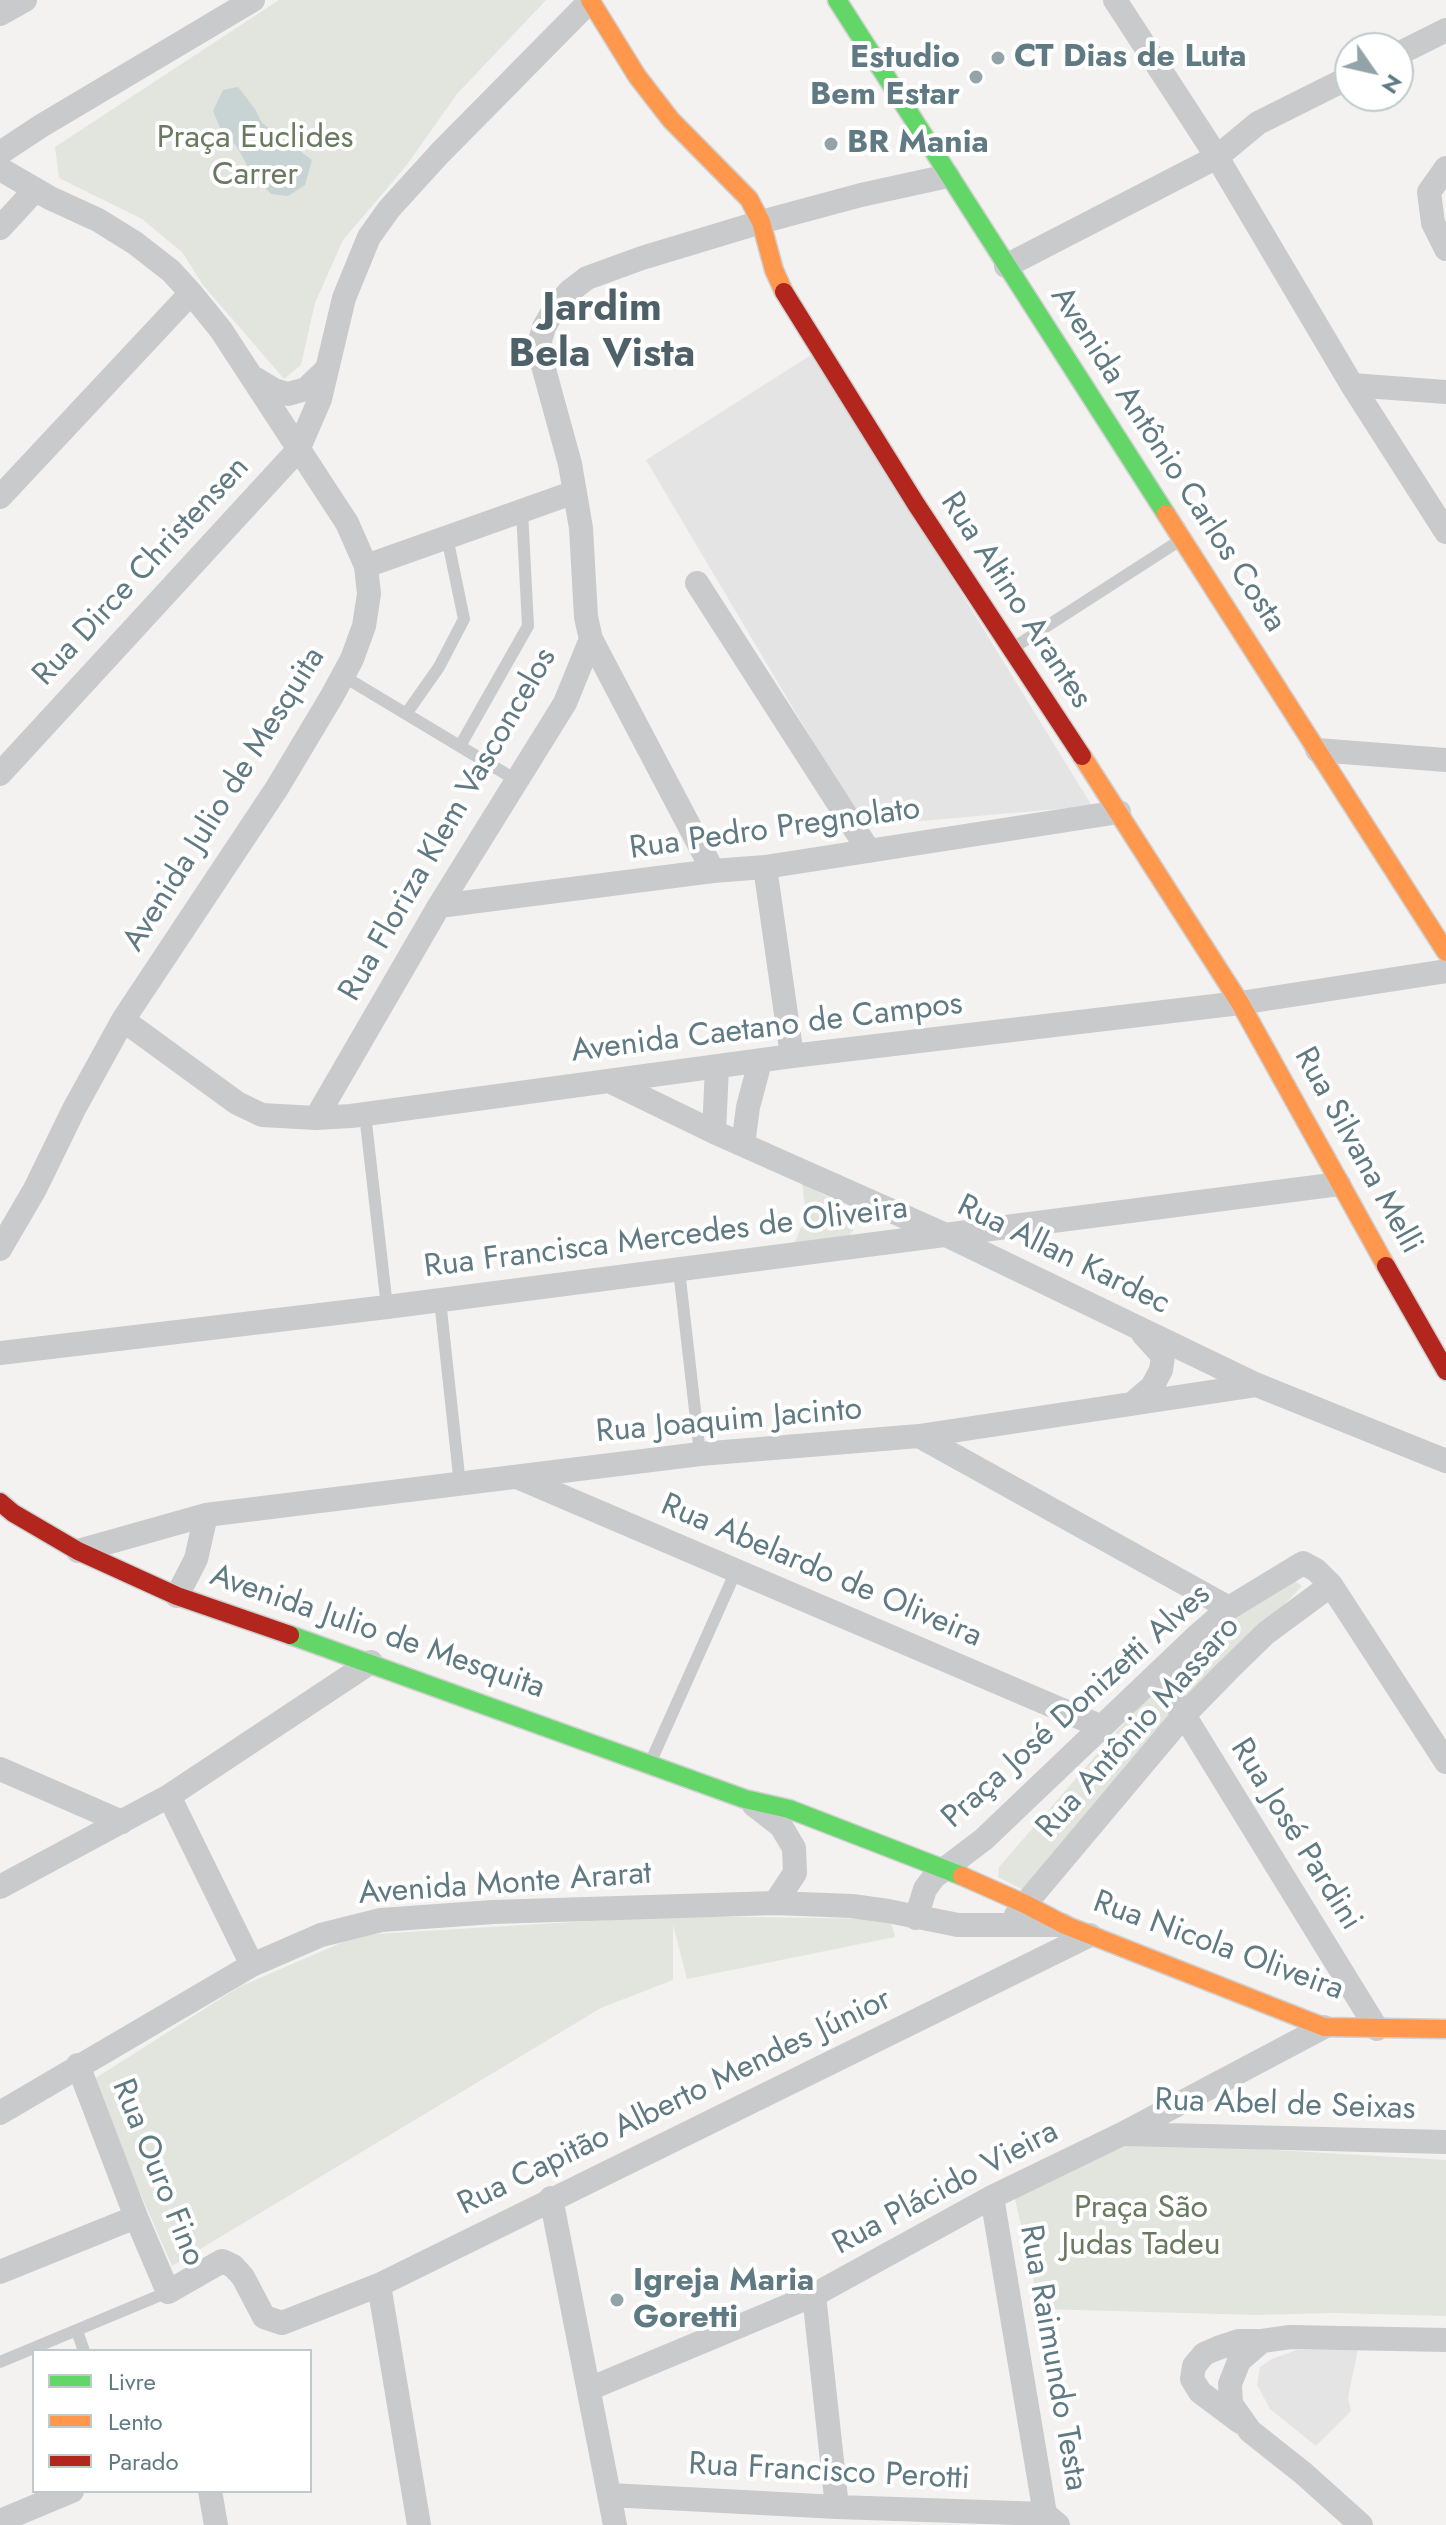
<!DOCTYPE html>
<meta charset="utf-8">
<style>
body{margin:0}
#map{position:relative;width:1446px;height:2525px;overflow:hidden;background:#f3f2f0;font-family:Jost,sans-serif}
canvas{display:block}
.legend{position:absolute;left:32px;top:2349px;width:280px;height:144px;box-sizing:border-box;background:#fff;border:2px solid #bfcacd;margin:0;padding:10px 14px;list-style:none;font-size:24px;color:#607a83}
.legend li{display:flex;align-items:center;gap:16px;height:40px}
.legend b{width:40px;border:2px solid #bfcacd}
.north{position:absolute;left:1334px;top:32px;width:80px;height:80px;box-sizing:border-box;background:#fff;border:2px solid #bfcacd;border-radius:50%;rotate:124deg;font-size:22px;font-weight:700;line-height:32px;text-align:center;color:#607a83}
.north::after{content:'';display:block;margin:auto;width:28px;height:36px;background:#93a4a9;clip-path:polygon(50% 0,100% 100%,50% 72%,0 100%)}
</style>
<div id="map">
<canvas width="1446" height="2525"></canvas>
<ul class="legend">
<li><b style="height:10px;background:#63d668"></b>Livre</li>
<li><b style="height:10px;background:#ff974d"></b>Lento</li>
<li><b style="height:10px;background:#b3261e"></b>Parado</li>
</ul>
<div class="north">N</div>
</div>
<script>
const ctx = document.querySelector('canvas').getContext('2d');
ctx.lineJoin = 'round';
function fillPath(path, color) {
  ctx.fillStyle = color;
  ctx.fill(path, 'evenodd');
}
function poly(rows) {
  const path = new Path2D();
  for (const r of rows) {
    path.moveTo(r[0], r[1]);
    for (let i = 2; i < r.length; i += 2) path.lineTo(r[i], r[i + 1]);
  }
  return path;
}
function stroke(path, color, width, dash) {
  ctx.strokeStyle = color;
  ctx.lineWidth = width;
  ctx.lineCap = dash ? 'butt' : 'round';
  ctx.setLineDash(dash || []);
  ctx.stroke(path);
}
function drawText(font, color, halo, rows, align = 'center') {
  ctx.font = font + ' Jost,sans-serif';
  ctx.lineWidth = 8;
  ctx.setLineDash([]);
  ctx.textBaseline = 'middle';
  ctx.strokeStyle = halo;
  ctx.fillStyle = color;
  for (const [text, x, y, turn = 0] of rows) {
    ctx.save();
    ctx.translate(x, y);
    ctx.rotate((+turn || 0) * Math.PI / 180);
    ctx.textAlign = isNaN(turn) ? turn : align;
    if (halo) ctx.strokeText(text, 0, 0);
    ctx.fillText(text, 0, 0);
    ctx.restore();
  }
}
fillPath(poly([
 [814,353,1092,806,863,826,646,460],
 [1358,2349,1348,2398,1351,2411,1316,2446,1270,2409,1257,2385,1260,2367,1272,2359,1297,2350]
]), '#e3e4e3');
fillPath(poly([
 [279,0,546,0,457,94,406,166,343,240,315,303,301,365,284,379,203,285,182,252,142,219,59,178,55,147],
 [802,1183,862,1215,850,1235,793,1247,806,1215],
 [1295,1581,1302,1586,1189,1704,1029,1893,998,1877,999,1867,1117,1731,1165,1679,1236,1613],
 [672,1916,890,1919,895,1937,687,1979,673,1925,673,1980,601,2008,172,2266,91,2081,239,1987,359,1935],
 [1121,2141,1446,2160,1446,2316,1334,2313,1256,2315,1040,2309,1014,2195]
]), '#e2e5dd');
fillPath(poly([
 [238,87,255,109,262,123,312,160,305,185,288,196,271,194,252,174,237,147,221,130,213,111,223,90]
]), '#c8d3d4');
const fast = poly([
 [837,0,1166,514],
 [290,1635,745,1799,789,1809,962,1876]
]);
const slow = poly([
 [590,0,637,76,671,120,749,199,761,222,774,270,784,292],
 [1166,514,1446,952],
 [1082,756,1240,1003,1386,1266],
 [962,1876,1025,1904,1065,1925,1324,2027,1446,2029]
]);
const jam = poly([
 [784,292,916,504,1082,756],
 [1386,1266,1446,1371],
 [0,1502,13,1513,78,1551,177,1596,290,1635]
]);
stroke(fast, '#cfd0d0', 21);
stroke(slow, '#cfd0d0', 21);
stroke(jam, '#cfd0d0', 21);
stroke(poly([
 [1013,648,1179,541],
 [343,676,516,780],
 [406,714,439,667,464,619,447,537],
 [460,746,528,626,522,511],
 [365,1114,387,1307],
 [679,1270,700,1454],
 [440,1300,460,1485],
 [651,1761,736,1571],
 [77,2331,84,2351],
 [0,2362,168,2292]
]), '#c8cacb', 12);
stroke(poly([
 [1115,0,1217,157,1352,385,1446,532],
 [0,14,25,0],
 [1398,54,1446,30],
 [0,153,41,126,253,0],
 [1446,168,1429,192,1433,223,1446,249],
 [0,169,50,198,98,220,135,243,171,271,191,293,221,330,347,523,366,566,369,594,364,626,352,659,332,696,277,788,123,1020,74,1109,35,1189,0,1249],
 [0,228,35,190],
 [1006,266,1217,157,1258,123,1350,77],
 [256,379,274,390,288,394,306,389,326,370],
 [1352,385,1446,392],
 [0,497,191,293],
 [366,566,575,492],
 [697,583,869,851],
 [591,639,713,871],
 [1317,750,1446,760],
 [0,774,298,450,320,399,344,298,369,237,389,209,440,153,590,1],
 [765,867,792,1056],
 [439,906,713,871,765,867,1119,812],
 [123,1020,237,1103,262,1115,316,1118,351,1116,792,1056,1240,1003,1446,971],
 [611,1082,714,1132,948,1236,1257,1385,1446,1461],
 [316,1118,439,906,565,703,591,639,586,617,581,528,570,464,542,362,540,341,544,327,555,308,570,291,587,278,642,258,761,222,861,195,948,176],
 [714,1132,717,1068],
 [743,1145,748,1107,760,1062],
 [0,1353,387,1307,1339,1184],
 [1132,1404,1152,1387,1161,1370,1163,1356,1143,1334],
 [919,1436,1229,1608],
 [517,1477,1102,1727],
 [78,1551,206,1515,700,1454,919,1436,1257,1385],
 [177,1596,196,1559,206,1515],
 [1157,1676,1184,1715,1377,2029],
 [0,1769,122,1822],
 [169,1796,252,1965],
 [754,1805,781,1826,794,1848,795,1873,775,1903],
 [0,1887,169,1796,371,1662],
 [1016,1915,1184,1715,1228,1670,1266,1633,1331,1585],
 [916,1918,925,1889,934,1877,984,1839,1198,1635,1229,1608,1303,1563,1316,1570,1331,1585,1446,1762],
 [78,2065,136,2217,168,2292,222,2261,233,2266,243,2277,264,2317,282,2323,379,2285,1090,1935],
 [0,2113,252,1965,321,1935,381,1920,493,1912,775,1903,852,1906,888,1911,958,1925,1063,1925],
 [1125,2134,1446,2142],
 [992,2197,1045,2514,1058,2525],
 [551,2198,615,2525],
 [0,2272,136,2217],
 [379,2285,419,2525],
 [814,2295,837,2507],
 [589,2389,814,2295,992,2197,1122,2134,1324,2027],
 [1240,2422,1200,2392,1192,2379,1194,2366,1204,2354,1218,2348,1239,2341,1262,2341],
 [210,2491,216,2525],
 [610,2495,837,2507,1045,2514],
 [0,2521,72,2491],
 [1361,2525,1303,2473,1250,2431,1231,2404,1230,2384,1239,2361,1262,2341,1290,2337,1446,2340]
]), '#c8cacb', 24);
stroke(fast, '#63d668', 18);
stroke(slow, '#ff974d', 18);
stroke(jam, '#b3261e', 18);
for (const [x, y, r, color] of [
 [998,58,8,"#93a4a9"],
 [976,77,8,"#93a4a9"],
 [831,144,8,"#93a4a9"],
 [617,2300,8,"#93a4a9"]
]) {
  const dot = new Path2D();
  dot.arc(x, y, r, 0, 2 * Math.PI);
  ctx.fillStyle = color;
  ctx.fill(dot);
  stroke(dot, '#fff', 3);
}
drawText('bold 32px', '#607a83', '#fff', [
 ["CT Dias de Luta",1014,58],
 ["Estudio",960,59,"right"],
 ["Bem Estar",960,96,"right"],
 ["BR Mania",847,144],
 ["Igreja Maria",633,2282],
 ["Goretti",633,2319]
], 'left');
drawText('32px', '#6a7a60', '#fff', [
 ["Praça Euclides",255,139],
 ["Carrer",255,176],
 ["Praça São",1141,2209],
 ["Judas Tadeu",1141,2246]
]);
drawText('32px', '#607a83', '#fff', [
 ["Avenida Antônio Carlos Costa",1167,460,57],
 ["Rua Dirce Christensen",142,572,-47],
 ["Rua Altino Arantes",1015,601,57],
 ["Avenida Julio de Mesquita",225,800,-58],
 ["Rua Floriza Klem Vasconcelos",449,825,-60],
 ["Rua Pedro Pregnolato",775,830,-8],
 ["Avenida Caetano de Campos",767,1029,-7],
 ["Rua Silvana Melli",1357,1151,61],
 ["Rua Francisca Mercedes de Oliveira",666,1239,-7],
 ["Rua Allan Kardec",1063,1256,26],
 ["Rua Joaquim Jacinto",729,1422,-5],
 ["Rua Abelardo de Oliveira",821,1572,23],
 ["Avenida Julio de Mesquita",377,1633,19],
 ["Praça José Donizetti Alves",1077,1707,-42],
 ["Rua Antônio Massaro",1139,1728,-48],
 ["Rua José Pardini",1295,1835,58],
 ["Avenida Monte Ararat",505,1885,-4],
 ["Rua Nicola Oliveira",1218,1947,20],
 ["Rua Capitão Alberto Mendes Júnior",675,2103,-26],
 ["Rua Abel de Seixas",1285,2106,2],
 ["Rua Ouro Fino",157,2173,68],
 ["Rua Plácido Vieira",946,2189,-28],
 ["Rua Raimundo Testa",1052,2358,80],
 ["Rua Francisco Perotti",829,2473,3]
]);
drawText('bold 40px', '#4f6168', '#fff', [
 ["Jardim",602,310],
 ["Bela Vista",602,356]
]);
</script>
